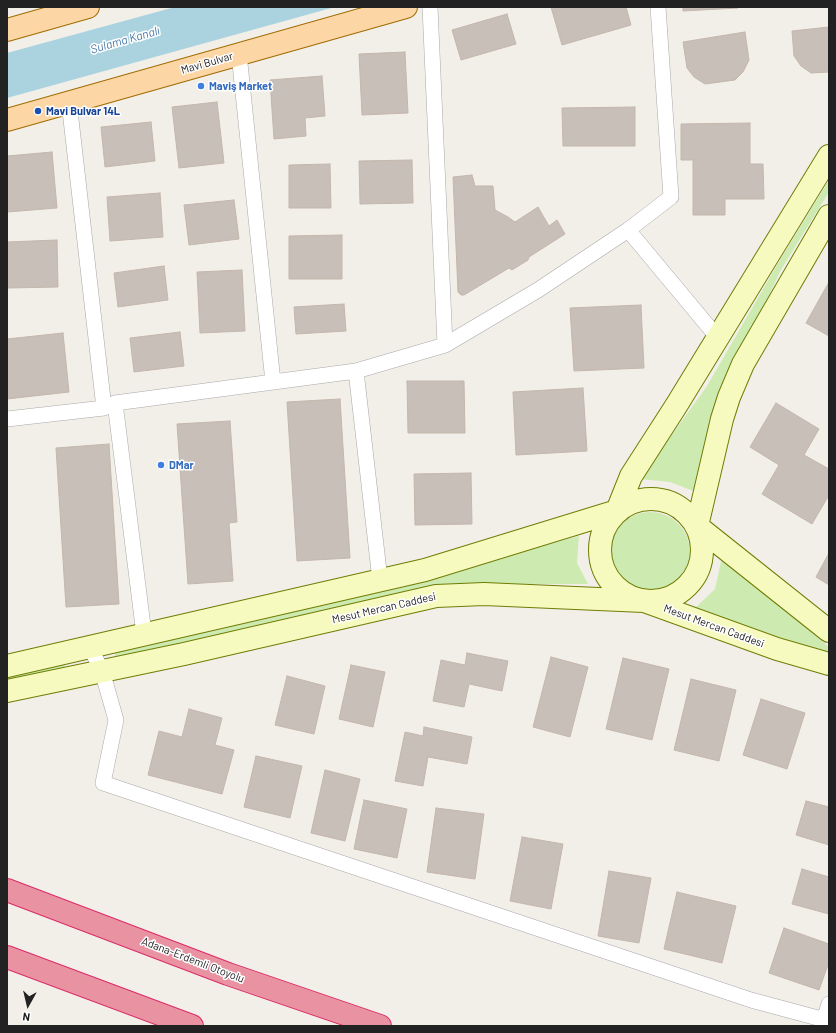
<!DOCTYPE html>
<meta charset="utf-8">
<style>
body{margin:0}
#map{position:relative;width:836px;height:1033px;overflow:hidden;background:#f2efe9;font-family:Barlow,sans-serif}
canvas{display:block}
.frame{position:absolute;inset:0;border:8px solid #222;pointer-events:none}
.north{position:absolute;left:8px;top:985px;width:40px;height:40px;-webkit-text-stroke:3px #fff;paint-order:stroke;rotate:188deg;font-size:11px;font-weight:700;line-height:16px;text-align:center;color:#222}
.north::after{content:'';display:block;margin:auto;width:14px;height:18px;background:#222;clip-path:polygon(50% 0,100% 100%,50% 72%,0 100%)}
</style>
<div id="map">
<canvas width="836" height="1033"></canvas>
<div class="frame"></div>
<div class="north">N</div>
</div>
<script>
const ctx = document.querySelector('canvas').getContext('2d');
ctx.lineJoin = 'round';
function fillPath(path, color) {
  ctx.fillStyle = color;
  ctx.fill(path, 'evenodd');
}
function poly(rows) {
  const path = new Path2D();
  for (const r of rows) {
    if (r.length === 3) {
      path.moveTo(r[0] + r[2], r[1]);
      path.arc(r[0], r[1], r[2], 0, 2 * Math.PI);
      continue;
    }
    path.moveTo(r[0], r[1]);
    for (let i = 2; i < r.length; i += 2) path.lineTo(r[i], r[i + 1]);
  }
  return path;
}
function stroke(path, color, width, dash) {
  ctx.strokeStyle = color;
  ctx.lineWidth = width;
  ctx.lineCap = dash ? 'butt' : 'round';
  ctx.setLineDash(dash || []);
  ctx.stroke(path);
}
function drawText(font, color, halo, rows, align = 'center') {
  ctx.font = font + ' Barlow,sans-serif';
  ctx.lineWidth = 3;
  ctx.setLineDash([]);
  ctx.textBaseline = 'middle';
  ctx.strokeStyle = halo;
  ctx.fillStyle = color;
  for (const [text, x, y, turn = 0] of rows) {
    ctx.save();
    ctx.translate(x, y);
    ctx.rotate((+turn || 0) * Math.PI / 180);
    ctx.textAlign = isNaN(turn) ? turn : align;
    if (halo) ctx.strokeText(text, 0, 0);
    ctx.fillText(text, 0, 0);
    ctx.restore();
  }
}
fillPath(poly([
 [829,180,829,192,782,268,721,395,696,492,670,482,640,479,707,386,777,265],
 [650,552,40],
 [579,536,577,563,588,584,523,584,427,588,115,661,115,650,425,578],
 [722,557,829,647,829,659,694,609,715,589],
 [64,662,66,671,7,682,7,674]
]), '#cdebb0');
fillPath(poly([
 [175,7,335,7,7,98,7,53]
]), '#aad3df');
const building = poly([
 [551,7,626,7,631,25,562,45,551,7],
 [683,7,737,7,738,8,683,11,683,7],
 [507,14,516,44,461,60,452,30,507,14],
 [829,27,829,72,811,73,801,66,794,56,792,31,829,27],
 [745,32,749,60,743,72,735,80,705,84,694,77,687,68,683,42,745,32],
 [405,52,408,113,362,115,359,54,405,52],
 [322,76,325,116,305,118,306,136,274,139,270,80,322,76],
 [217,102,224,163,179,168,172,107,217,102],
 [635,107,635,146,563,146,562,108,635,107],
 [151,122,155,161,105,167,101,127,151,122],
 [750,123,750,164,763,164,764,199,725,199,725,215,693,215,693,160,681,160,681,124,750,123],
 [52,152,57,208,7,212,7,156,52,152],
 [412,160,413,203,360,204,359,161,412,160],
 [330,164,331,208,289,208,289,165,330,164],
 [472,175,475,186,493,186,495,210,508,217,515,222,538,207,549,226,557,220,565,234,529,257,528,260,512,270,509,268,464,295,461,295,458,292,453,177,472,175],
 [160,193,163,237,110,241,107,197,160,193],
 [234,200,239,239,189,245,184,205,234,200],
 [342,235,342,279,289,279,289,236,342,235],
 [57,240,58,287,7,288,7,242,57,240],
 [164,266,168,300,118,307,114,273,164,266],
 [242,270,245,331,200,333,197,272,242,270],
 [829,282,829,336,806,323,829,282],
 [344,304,346,331,296,334,294,307,344,304],
 [641,305,644,368,574,371,570,308,641,305],
 [180,332,184,366,134,372,130,338,180,332],
 [63,333,69,392,7,399,7,339,63,333],
 [407,381,464,381,465,433,408,433,407,381],
 [583,388,587,451,516,455,513,392,583,388],
 [340,399,350,558,297,561,287,402,340,399],
 [776,403,819,429,804,455,829,469,829,495,812,524,762,494,779,465,750,447,776,403],
 [230,421,237,522,229,523,233,581,188,584,177,424,230,421],
 [109,444,119,604,66,607,56,448,109,444],
 [471,473,472,524,415,525,414,474,471,473],
 [829,553,829,585,816,577,829,553],
 [467,653,508,661,502,691,469,684,464,707,433,701,441,660,465,665,467,653],
 [551,657,588,667,570,737,533,727,551,657],
 [623,658,669,669,652,740,606,729,623,658],
 [351,665,385,672,373,727,339,719,351,665],
 [287,676,325,686,314,734,275,725,287,676],
 [691,679,736,690,719,761,674,750,691,679],
 [761,699,805,713,787,769,743,755,761,699],
 [189,709,222,718,215,745,234,750,222,794,148,775,159,731,182,737,189,709],
 [424,727,472,737,467,764,428,757,423,786,395,781,405,732,423,736,424,727],
 [256,756,302,766,290,818,244,807,256,756],
 [325,770,360,779,345,841,311,833,325,770],
 [364,800,407,809,397,858,354,849,364,800],
 [806,801,829,807,829,845,796,835,806,801],
 [436,808,484,814,475,879,427,872,436,808],
 [522,837,563,844,551,909,510,901,522,837],
 [802,869,829,877,829,914,792,904,802,869],
 [609,871,651,878,639,943,598,936,609,871],
 [677,892,736,906,722,963,664,949,677,892],
 [784,928,829,944,829,962,819,990,769,973,784,928]
]);
fillPath(building, '#c7bfb8');
stroke(building, '#c4b6ab', 1);
const minor = poly([
 [430,7,445,345],
 [239,54,273,382],
 [69,102,104,408],
 [628,230,718,338],
 [356,371,380,580],
 [115,403,144,634],
 [7,419,104,408,115,403,356,371,445,345,538,290,628,230,671,197,658,7],
 [90,647,102,671,116,720,103,783,751,1000,829,1021],
 [824,1020,829,1004]
]);
const secondary = poly([
 [651,550,51],
 [617,511,631,476,676,406,829,156],
 [697,526,722,419,729,397,743,364,829,216],
 [697,526,829,631],
 [7,666,425,570,617,511],
 [7,691,184,654,436,596,484,594,644,601,777,649,829,664]
]);
const primary = poly([
 [7,30,88,7],
 [7,120,406,7]
]);
const motorway = poly([
 [7,890,228,974,380,1026],
 [7,957,192,1026]
]);
stroke(minor, '#a9a9a9', 16);
stroke(secondary, '#707d05', 24);
stroke(primary, '#a06b00', 24);
stroke(motorway, '#dc2a67', 24);
stroke(minor, '#fff', 15);
stroke(secondary, '#f7fabf', 22);
stroke(primary, '#fcd6a4', 22);
stroke(motorway, '#e892a2', 22);
for (const [x, y, r, color] of [
 [201,86,4,"#3f7fe0"],
 [38,111,4,"#1a4fb4"],
 [161,465,4,"#3f7fe0"]
]) {
  const dot = new Path2D();
  dot.arc(x, y, r, 0, 2 * Math.PI);
  ctx.fillStyle = color;
  ctx.fill(dot);
  stroke(dot, '#fff', 1.5);
}
drawText('11px', '#222', '#fff', [
 ["Mavi Bulvar",207,63,-16],
 ["Mesut Mercan Caddesi",384,608,-13],
 ["Mesut Mercan Caddesi",714,626,20],
 ["Adana-Erdemli Otoyolu",193,960,21]
]);
drawText('bold 11px', '#366cbe', '#fff', [
 ["Maviş Market",209,86],
 ["DMar",169,465]
], 'left');
drawText('bold 11px', '#164399', '#fff', [
 ["Mavi Bulvar 14L",46,111]
], 'left');
drawText('italic 12px', '#4a7aab', '#fff', [
 ["Sulama Kanalı",125,40,-16]
]);
</script>
